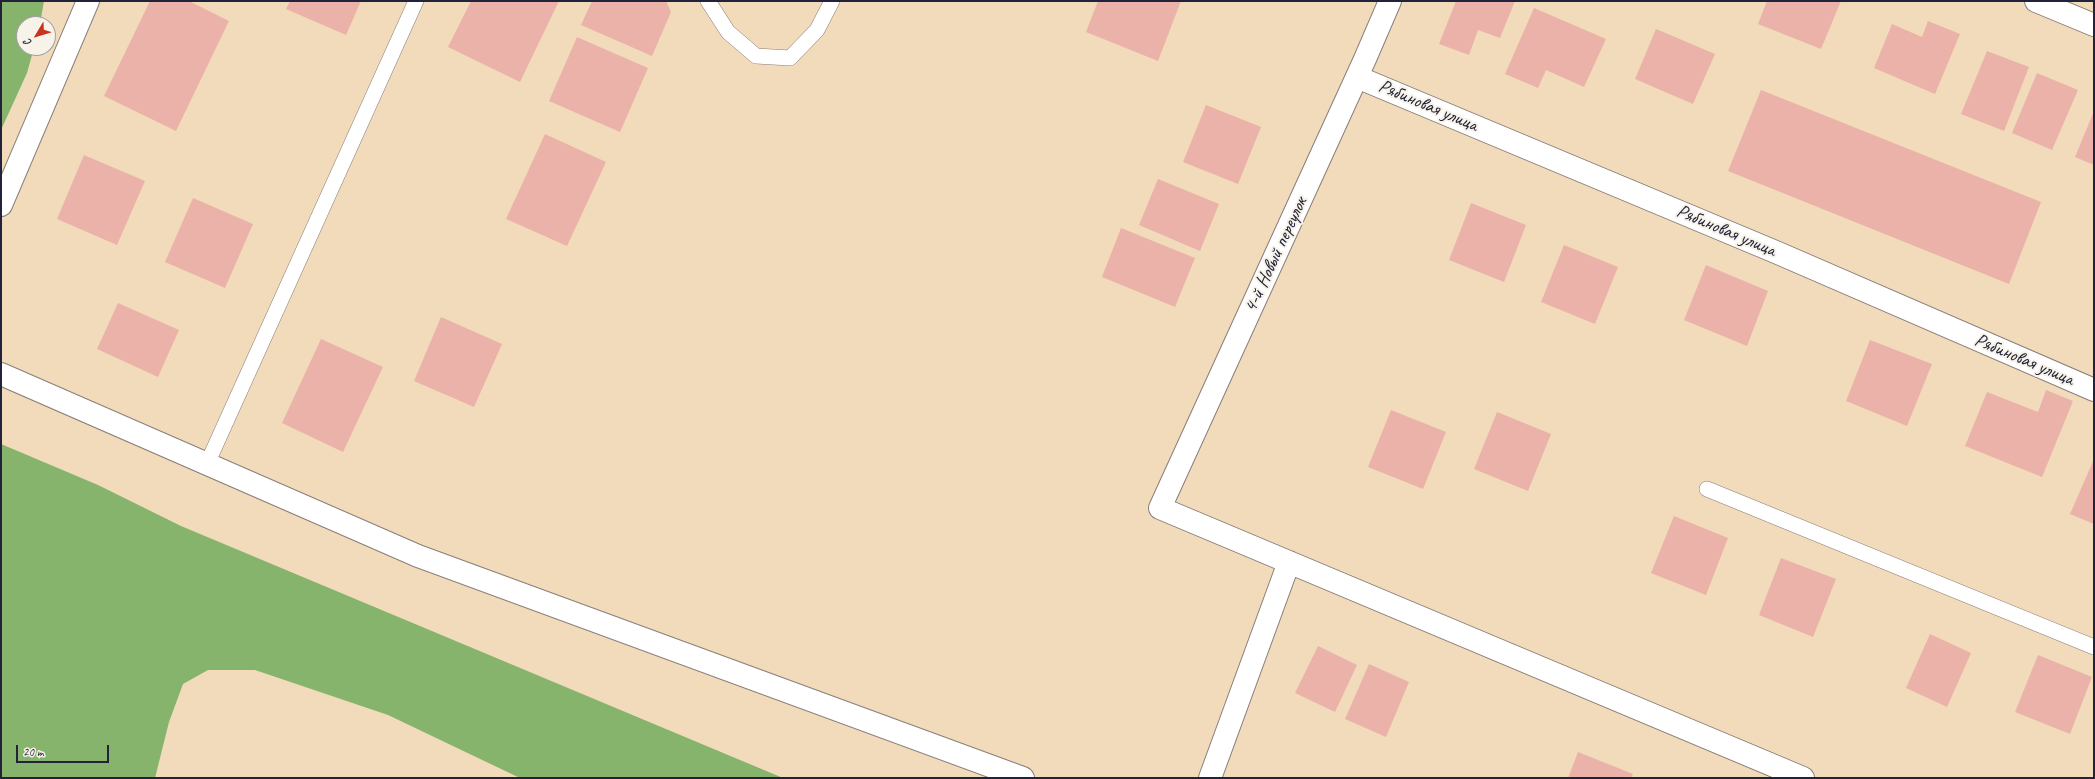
<!DOCTYPE html>
<meta charset="utf-8">
<style>
body{margin:0}
#map{position:relative;width:2095px;height:779px;overflow:hidden;background:#f1dbba;font-family:Caveat,sans-serif}
canvas{display:block}
.frame{position:absolute;inset:0;border:2px solid #22223b;pointer-events:none}
.north{position:absolute;left:16px;top:16px;width:40px;height:40px;box-sizing:border-box;background:#f7f3e8;border:1px solid #a29fa3;border-radius:50%;rotate:232deg;font-size:11px;font-weight:700;line-height:16px;text-align:center;color:#22223b}
.north::after{content:'';display:block;margin:auto;width:14px;height:18px;background:#c8321e;clip-path:polygon(50% 0,100% 100%,50% 72%,0 100%)}
.scale{position:absolute;left:16px;top:745px;width:93px;height:18px;box-sizing:border-box;border:2px solid #22223b;border-top:0;padding-left:5px;font-size:12px;line-height:14px;white-space:nowrap;color:#22223b;-webkit-text-stroke:3px #f7f3e8;paint-order:stroke}
</style>
<div id="map">
<canvas width="2095" height="779"></canvas>
<div class="frame"></div>
<div class="north">С</div>
<div class="scale">20 m</div>
</div>
<script>
const ctx = document.querySelector('canvas').getContext('2d');
ctx.lineJoin = 'round';
function fillPath(path, color) {
  ctx.fillStyle = color;
  ctx.fill(path, 'evenodd');
}
function poly(rows) {
  const path = new Path2D();
  for (const r of rows) {
    path.moveTo(r[0], r[1]);
    for (let i = 2; i < r.length; i += 2) path.lineTo(r[i], r[i + 1]);
  }
  return path;
}
function stroke(path, color, width, dash) {
  ctx.strokeStyle = color;
  ctx.lineWidth = width;
  ctx.lineCap = dash ? 'butt' : 'round';
  ctx.setLineDash(dash || []);
  ctx.stroke(path);
}
function drawText(font, color, halo, rows, align = 'center') {
  ctx.font = font + ' Caveat,sans-serif';
  ctx.lineWidth = 4;
  ctx.setLineDash([]);
  ctx.textBaseline = 'middle';
  ctx.strokeStyle = halo;
  ctx.fillStyle = color;
  for (const [text, x, y, turn = 0] of rows) {
    ctx.save();
    ctx.translate(x, y);
    ctx.rotate((+turn || 0) * Math.PI / 180);
    ctx.textAlign = isNaN(turn) ? turn : align;
    if (halo) ctx.strokeText(text, 0, 0);
    ctx.fillText(text, 0, 0);
    ctx.restore();
  }
}
fillPath(poly([
 [1,1,44,1,40,24,24,24,24,48,34,48,27,73,1,130],
 [1,444,98,485,181,526,783,778,520,778,388,715,255,670,208,670,183,684,169,722,155,778,1,778]
]), '#86b46d');
fillPath(poly([
 [150,1,189,1,229,21,176,131,104,96],
 [290,1,361,1,346,35,286,9],
 [471,1,559,1,520,82,448,47],
 [592,1,666,1,671,12,652,56,581,25],
 [1098,1,1181,1,1158,61,1086,32],
 [1456,1,1515,1,1500,38,1478,30,1469,55,1439,44],
 [1767,1,1841,1,1821,49,1758,24],
 [1534,8,1606,39,1584,87,1546,70,1538,88,1505,74],
 [1928,21,1960,34,1935,94,1874,68,1892,24,1922,37],
 [1656,29,1715,54,1693,104,1635,79],
 [577,37,648,68,620,132,549,101],
 [1987,51,2029,67,2004,131,1961,114],
 [2037,73,2078,90,2052,150,2012,133],
 [1761,90,2041,202,2009,284,1728,171],
 [1206,105,1261,127,1238,184,1183,162],
 [2094,111,2094,165,2075,157],
 [545,134,606,162,567,246,506,219],
 [84,155,145,181,117,245,57,219],
 [1158,179,1219,204,1200,251,1139,225],
 [193,198,253,224,225,288,165,262],
 [1471,203,1526,225,1504,282,1449,260],
 [1121,228,1195,258,1175,307,1102,277],
 [1564,245,1618,267,1595,324,1541,302],
 [1706,265,1768,291,1747,346,1684,320],
 [118,303,179,330,158,377,97,349],
 [441,317,502,344,474,407,414,381],
 [321,339,383,367,343,452,282,423],
 [1870,340,1932,364,1907,426,1846,401],
 [2046,390,2073,401,2042,477,1965,446,1987,392,2038,412],
 [1391,410,1446,432,1423,489,1368,467],
 [1497,412,1551,434,1528,491,1474,469],
 [2094,459,2094,524,2070,514],
 [1674,516,1728,538,1706,595,1651,573],
 [1781,558,1836,579,1813,637,1759,615],
 [1930,634,1971,653,1947,707,1906,688],
 [1318,646,1357,665,1335,712,1295,693],
 [2038,655,2092,677,2070,734,2015,712],
 [1369,664,1409,682,1386,737,1345,719],
 [1578,752,1633,774,1631,778,1568,778]
]), '#ebb2aa');
const service = poly([
 [708,1,728,32,756,56,790,58,817,30,832,1],
 [207,464,416,1],
 [1707,489,2094,647]
]);
const minor = poly([
 [1390,1,1365,59,1160,508,1803,778],
 [2036,1,2094,25],
 [1357,77,1778,253,2094,390],
 [1,205,88,1],
 [1,374,418,556,1023,778],
 [1210,778,1289,562]
]);
stroke(service, '#8a7e7a', 16);
stroke(minor, '#8a7e7a', 24);
stroke(service, '#fff', 15);
stroke(minor, '#fff', 22);
drawText('19px', '#22223b', '#f7f3e8', [
 ["Рябиновая улица",1428,106,23],
 ["Рябиновая улица",1726,231,23],
 ["4-й Новый переулок",1276,255,-65],
 ["Рябиновая улица",2024,360,23]
]);
</script>
